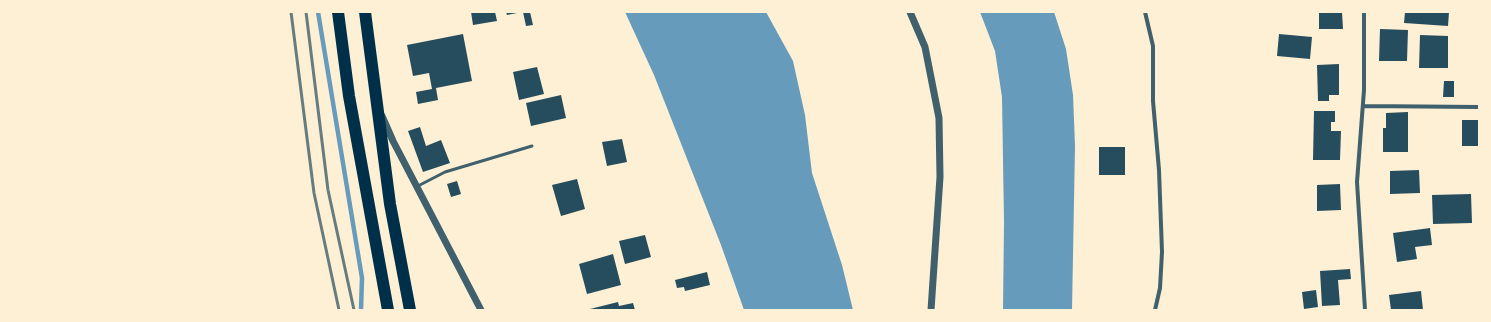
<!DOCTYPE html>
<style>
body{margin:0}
#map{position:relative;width:1491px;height:322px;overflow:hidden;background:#fdf0d5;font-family:"DM Sans",sans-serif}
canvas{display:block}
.frame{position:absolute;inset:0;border:13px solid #fdf0d5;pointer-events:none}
</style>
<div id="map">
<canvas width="1491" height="322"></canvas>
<div class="frame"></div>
</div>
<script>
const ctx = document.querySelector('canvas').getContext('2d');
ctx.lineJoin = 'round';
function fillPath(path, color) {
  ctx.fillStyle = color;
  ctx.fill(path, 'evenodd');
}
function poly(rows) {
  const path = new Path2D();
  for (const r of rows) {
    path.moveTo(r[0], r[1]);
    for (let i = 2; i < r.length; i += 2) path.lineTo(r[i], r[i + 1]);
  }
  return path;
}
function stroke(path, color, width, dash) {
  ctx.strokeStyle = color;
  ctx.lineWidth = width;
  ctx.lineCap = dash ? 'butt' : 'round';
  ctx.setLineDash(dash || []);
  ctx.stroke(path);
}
fillPath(poly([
 [625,12,766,12,793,61,805,115,812,173,842,265,853,310,744,310,721,245,654,75],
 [980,12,1054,12,1066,49,1073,95,1075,146,1072,310,1003,310,1004,222,1002,97,995,51]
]), '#669bbc');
stroke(poly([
 [318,12,362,278,361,310]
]), '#669bbc', 4.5);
fillPath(poly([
 [471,12,495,12,497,21,473,25],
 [506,12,517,12,517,13,507,15],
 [523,12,530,12,533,25,526,26],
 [1319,12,1342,12,1343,29,1319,29],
 [1405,12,1449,12,1448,26,1404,23],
 [1380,29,1408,30,1407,61,1379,61],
 [463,34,472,81,436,88,438,100,418,104,416,92,432,89,429,73,413,76,407,45],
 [1279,34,1312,37,1310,59,1277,56],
 [1420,35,1448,36,1448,68,1419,68],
 [1339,64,1339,95,1329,95,1329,101,1318,101,1317,65],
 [537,67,544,94,519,100,513,72],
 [1444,81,1454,81,1454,97,1443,97],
 [561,95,566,118,531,126,526,103],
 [1314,111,1335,111,1335,122,1331,122,1331,131,1341,131,1340,160,1313,160],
 [1408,112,1408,152,1383,152,1383,128,1386,128,1386,113],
 [1462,120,1479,120,1479,146,1462,146],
 [420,127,426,146,441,140,450,163,423,172,408,131],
 [622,139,627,162,607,166,602,142],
 [1099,147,1125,147,1125,175,1099,175],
 [1419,170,1420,193,1390,194,1390,171],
 [577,179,585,209,561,216,552,185],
 [457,181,461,194,451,197,447,184],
 [1340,184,1341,210,1317,211,1317,185],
 [1471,194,1472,223,1433,224,1432,195],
 [1430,228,1432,245,1415,247,1417,259,1397,262,1393,233],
 [645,235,651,257,625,264,619,241],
 [613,254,621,285,587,294,579,264],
 [1350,269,1351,279,1338,280,1340,305,1322,306,1320,271],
 [707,272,710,285,685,291,684,287,677,288,675,280],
 [1316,290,1318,307,1304,309,1302,292],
 [1421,291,1423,310,1391,310,1389,295],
 [618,302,619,306,633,303,635,310,586,310]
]), '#264d5e');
stroke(poly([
 [416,187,445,172,532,146]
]), '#3f606c', 3);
stroke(poly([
 [1145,12,1153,46,1153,101,1159,170,1162,252,1160,288,1155,310],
 [1364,12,1364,90,1357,182,1365,310],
 [1363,106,1479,107]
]), '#3f606c', 4);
stroke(poly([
 [910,12,925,47,939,118,940,177,931,310],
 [382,116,393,141,481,310]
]), '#3f606c', 7);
stroke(poly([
 [338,12,349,96,388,310],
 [365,12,390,204,410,310]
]), '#003049', 12);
stroke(poly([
 [291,12,314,193,339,310],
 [306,12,328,190,354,310]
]), '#657d81', 3);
</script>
